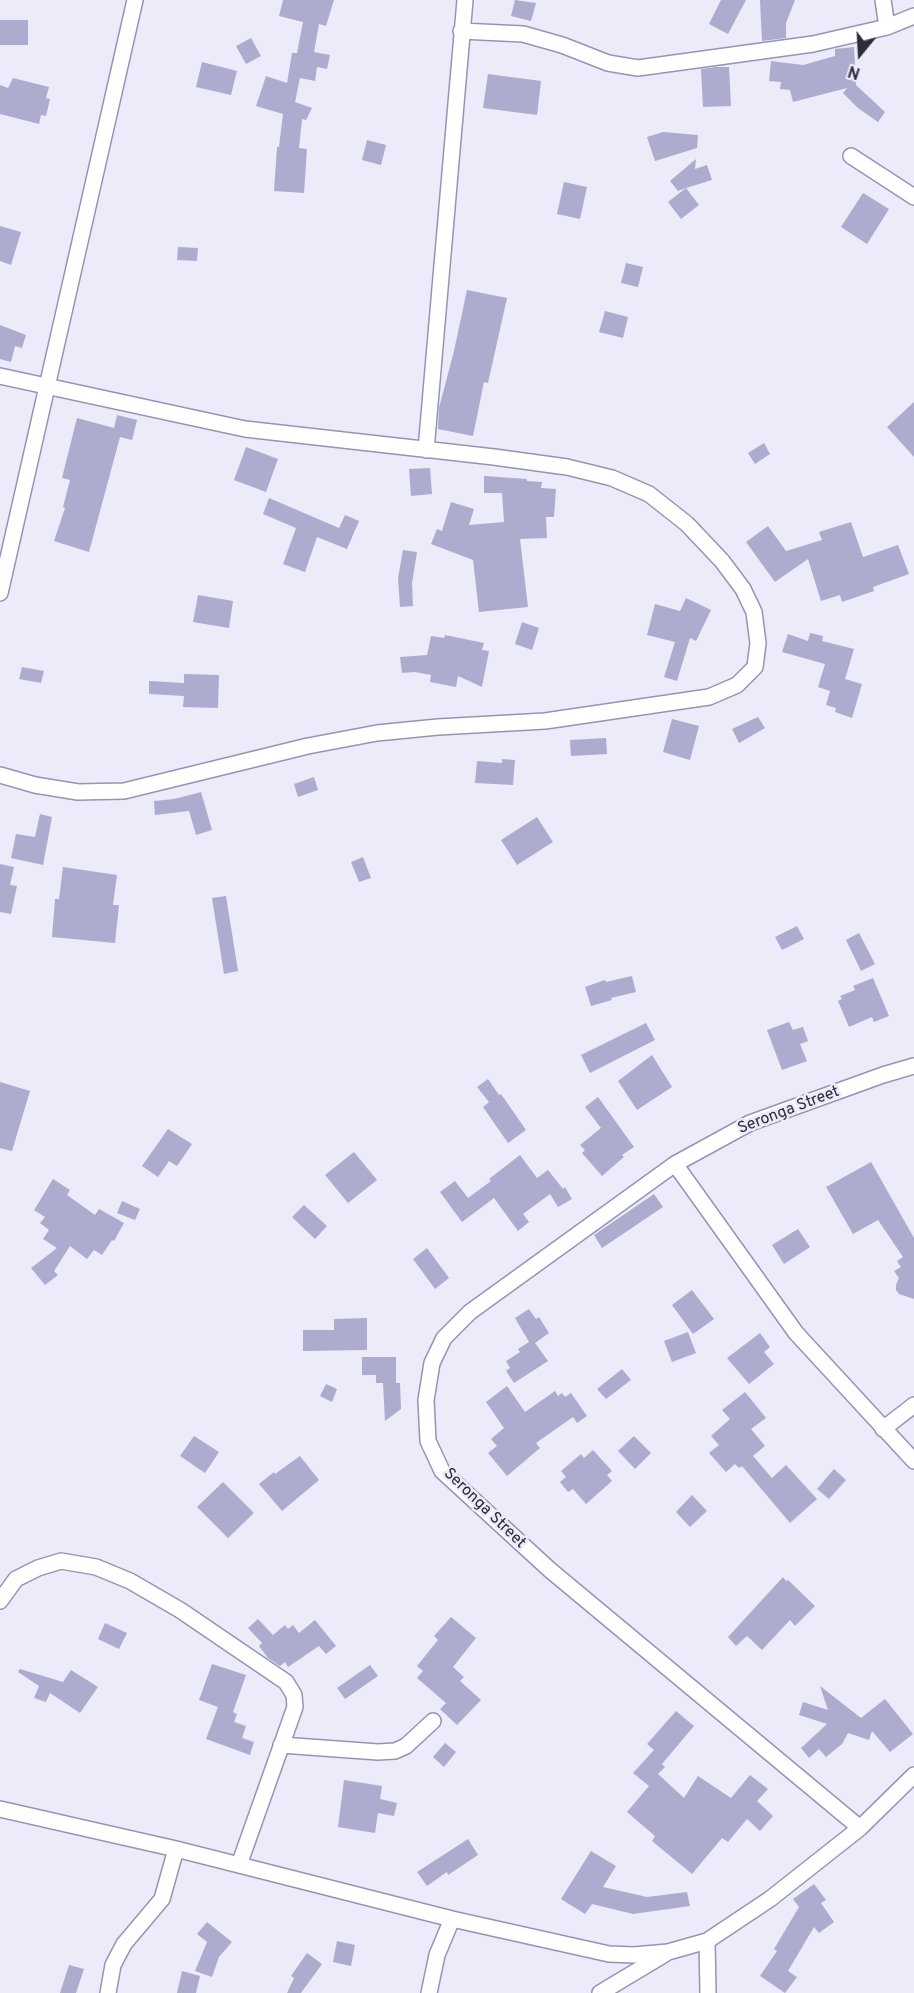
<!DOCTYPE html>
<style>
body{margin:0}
#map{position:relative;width:914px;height:1993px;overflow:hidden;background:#ecebfa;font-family:Overpass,sans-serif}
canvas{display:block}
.north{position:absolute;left:830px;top:24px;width:60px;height:60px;-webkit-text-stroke:4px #ecebfa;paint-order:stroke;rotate:198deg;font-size:16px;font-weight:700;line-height:24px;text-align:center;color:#2c2b39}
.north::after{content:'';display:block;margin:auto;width:21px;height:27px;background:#2c2b39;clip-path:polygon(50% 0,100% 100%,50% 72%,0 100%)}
</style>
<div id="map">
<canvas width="914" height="1993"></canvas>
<div class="north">N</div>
</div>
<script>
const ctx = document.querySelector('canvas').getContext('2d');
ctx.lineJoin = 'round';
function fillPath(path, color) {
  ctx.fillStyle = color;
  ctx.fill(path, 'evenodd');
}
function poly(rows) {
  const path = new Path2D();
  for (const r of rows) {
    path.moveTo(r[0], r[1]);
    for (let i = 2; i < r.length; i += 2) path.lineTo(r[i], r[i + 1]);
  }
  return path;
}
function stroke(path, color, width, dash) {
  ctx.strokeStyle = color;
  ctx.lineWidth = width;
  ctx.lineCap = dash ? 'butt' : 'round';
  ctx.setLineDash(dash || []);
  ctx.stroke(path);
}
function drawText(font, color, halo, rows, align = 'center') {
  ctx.font = font + ' Overpass,sans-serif';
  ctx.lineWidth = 5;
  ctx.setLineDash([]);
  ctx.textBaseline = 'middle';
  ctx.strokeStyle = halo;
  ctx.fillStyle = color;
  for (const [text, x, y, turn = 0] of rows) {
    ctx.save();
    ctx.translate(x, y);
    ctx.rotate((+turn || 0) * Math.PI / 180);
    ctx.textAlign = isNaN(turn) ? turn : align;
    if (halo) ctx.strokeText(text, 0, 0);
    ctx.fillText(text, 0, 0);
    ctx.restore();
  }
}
fillPath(poly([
 [283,0,334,0,326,26,319,24,314,52,330,55,327,69,317,67,315,81,300,78,295,102,312,108,306,120,302,119,299,148,307,149,304,193,274,191,277,147,279,147,283,114,256,106,266,76,287,83,292,53,297,53,303,22,279,16],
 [515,0,536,3,531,21,511,16],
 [721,0,746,0,728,34,709,24],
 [760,0,795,0,786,23,786,38,762,41],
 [0,20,28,20,28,45,0,45],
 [251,38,261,56,246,64,236,46],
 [854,47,856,85,885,112,878,122,858,108,843,93,847,88,793,102,790,90,780,89,781,82,769,81,771,61,803,65,835,56,835,49],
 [202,62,237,71,231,95,196,87],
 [716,67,729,67,731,106,703,107,701,69],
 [488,74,541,81,537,115,483,108],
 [13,78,49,87,46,98,50,99,46,116,41,115,39,124,0,114,0,85,8,88],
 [663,132,698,135,697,148,655,161,647,137],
 [367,140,386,145,381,165,362,160],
 [696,159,695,169,707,165,712,180,686,188,699,205,681,219,668,202,686,188,678,191,670,181],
 [564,182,587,187,580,219,557,214],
 [863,193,889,209,867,244,841,227],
 [0,226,21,232,11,265,0,261],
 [178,247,198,248,197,261,177,260],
 [626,263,643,267,638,287,621,283],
 [467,290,507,298,488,383,484,382,473,436,438,429,439,408,454,351],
 [605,311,628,317,623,338,599,332],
 [0,325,26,335,22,348,15,346,11,362,0,359],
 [914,402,914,457,887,427],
 [117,415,137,420,132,440,120,437,89,552,54,541,65,508,63,507,70,480,62,478,77,418,114,428],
 [764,443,770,454,755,464,748,453],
 [246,447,278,459,266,492,234,480],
 [430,468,432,494,411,496,409,469],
 [484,476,527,479,527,481,542,482,541,488,556,489,554,517,546,517,547,538,520,539,528,607,479,612,473,560,431,544,437,529,442,531,451,502,474,509,469,525,504,522,502,493,484,493],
 [269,498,339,528,345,515,359,521,347,549,317,537,305,572,283,564,296,528,263,514],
 [851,522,863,557,898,545,909,574,873,587,874,591,842,602,840,595,821,601,808,559,775,582,746,542,768,526,786,551,822,540,819,532],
 [403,550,417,552,412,583,413,606,400,607,398,578],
 [198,595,233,601,229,628,193,622],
 [686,598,711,610,696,641,690,638,677,681,664,677,675,642,647,635,655,604,680,611],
 [522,622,539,628,532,650,515,644],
 [810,633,823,636,822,641,854,649,845,679,862,684,852,718,835,712,836,708,826,705,830,691,818,687,825,664,782,652,788,634,808,641],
 [445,635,484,643,482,650,489,651,482,687,458,676,456,687,430,682,431,675,415,672,402,673,400,657,427,655,431,636,444,638],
 [22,667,44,671,41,683,19,679],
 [184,674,219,675,218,708,183,707,184,696,149,694,149,681,184,683],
 [758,717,765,728,739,743,732,729],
 [672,719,699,726,690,760,663,752],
 [606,738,607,754,571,756,570,740],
 [502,759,515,760,513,785,475,783,477,761,502,763],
 [314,777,318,790,298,797,294,784],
 [201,792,212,830,196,835,189,811,155,815,154,801,174,799],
 [40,814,52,817,43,865,11,858,16,834,35,837],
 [537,817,553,842,517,865,501,840],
 [363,857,371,878,359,882,351,862],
 [0,864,14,867,10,885,17,886,11,914,0,912],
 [63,867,117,875,113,905,119,905,115,943,52,937,55,899,59,899],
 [226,896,238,971,224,974,212,898],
 [797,926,804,939,782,950,775,937],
 [859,933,875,964,861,971,846,940],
 [632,976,636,992,611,998,612,1000,591,1006,585,987,605,980,606,982],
 [873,978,889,1016,874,1022,872,1017,849,1027,838,1001,842,999,840,996,855,990,853,986],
 [789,1022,793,1030,803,1027,808,1041,800,1044,807,1061,782,1070,767,1030],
 [646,1023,655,1040,590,1073,581,1055],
 [652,1055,672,1087,637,1110,618,1081],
 [488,1079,499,1095,501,1094,526,1130,508,1143,483,1107,489,1102,477,1087],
 [0,1082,30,1091,12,1151,0,1148],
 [598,1097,634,1147,622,1155,624,1157,602,1176,582,1153,585,1150,580,1145,601,1128,585,1107],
 [168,1129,192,1144,177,1166,169,1161,158,1177,142,1166],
 [354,1152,377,1180,348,1203,325,1175],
 [520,1155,537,1178,548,1170,563,1189,565,1187,572,1199,558,1207,550,1194,523,1214,529,1222,518,1231,494,1198,462,1222,440,1192,455,1181,468,1198,491,1181,489,1179],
 [871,1162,914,1238,914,1299,899,1294,896,1290,896,1285,899,1278,894,1271,901,1267,897,1261,903,1257,878,1220,853,1234,826,1187],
 [53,1179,70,1190,67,1195,95,1215,99,1209,124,1223,114,1241,112,1240,102,1255,94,1250,87,1259,70,1246,54,1271,58,1275,45,1285,31,1268,57,1248,43,1239,49,1230,40,1223,45,1217,34,1210],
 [654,1194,663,1207,602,1248,594,1235],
 [122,1201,140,1209,135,1220,117,1213],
 [304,1205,327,1226,315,1239,292,1217],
 [798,1229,810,1247,784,1264,772,1245],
 [427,1248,449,1278,435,1289,413,1259],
 [692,1290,714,1319,693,1334,672,1305],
 [529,1309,536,1319,539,1317,549,1333,535,1343,548,1361,514,1383,506,1371,510,1368,506,1361,520,1352,518,1349,529,1342,515,1318],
 [367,1318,367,1350,303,1351,303,1330,334,1330,334,1319],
 [688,1332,696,1353,672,1362,664,1341],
 [760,1333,770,1347,764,1352,774,1364,749,1384,727,1358],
 [362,1357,396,1357,396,1383,400,1383,401,1409,385,1421,383,1383,376,1383,376,1375,362,1375],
 [622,1369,631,1380,606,1399,597,1389],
 [326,1384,337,1389,332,1402,320,1396],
 [507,1386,525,1412,555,1391,558,1396,562,1393,565,1397,571,1393,587,1416,577,1423,573,1417,536,1443,540,1448,507,1476,488,1453,497,1446,491,1439,504,1428,486,1402],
 [745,1392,766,1418,751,1429,765,1446,753,1456,772,1478,786,1465,817,1499,790,1523,742,1466,739,1468,735,1464,726,1472,709,1453,719,1445,711,1436,730,1419,722,1410],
 [194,1436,219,1452,205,1473,180,1456],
 [634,1436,651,1453,635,1469,618,1451],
 [593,1450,612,1471,607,1475,612,1481,586,1504,573,1489,568,1492,560,1482,566,1477,561,1471,581,1454,584,1458],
 [300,1456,319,1480,282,1511,259,1484,274,1472,275,1474],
 [834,1469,846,1480,829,1499,817,1489],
 [223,1482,254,1513,228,1538,197,1507],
 [692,1495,707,1511,690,1527,676,1512],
 [783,1577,786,1581,788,1580,815,1606,795,1626,790,1620,762,1650,747,1636,736,1646,728,1637],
 [451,1617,476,1638,453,1667,464,1677,460,1681,481,1700,457,1725,440,1709,446,1703,417,1678,423,1671,417,1666,438,1640,434,1636],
 [258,1619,273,1635,285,1625,288,1629,293,1625,299,1633,315,1620,336,1646,326,1654,319,1646,288,1667,285,1662,280,1666,268,1658,259,1646,262,1643,248,1628],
 [105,1623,127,1633,119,1649,98,1639],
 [212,1664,246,1675,233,1712,237,1714,234,1722,246,1726,242,1738,254,1742,250,1755,206,1739,218,1707,199,1700],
 [370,1665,378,1676,345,1699,337,1688],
 [20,1669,63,1682,71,1670,98,1687,80,1713,50,1693,46,1702,34,1698,39,1686,18,1672],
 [820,1686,861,1718,885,1699,913,1734,890,1752,872,1731,869,1740,848,1733,842,1744,826,1757,819,1749,809,1758,801,1748,827,1724,799,1715,803,1702,828,1710],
 [676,1711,694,1726,662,1764,665,1767,658,1774,684,1798,698,1776,731,1798,750,1775,768,1789,757,1801,773,1816,760,1831,747,1819,728,1842,722,1838,692,1874,652,1841,655,1836,627,1812,649,1786,633,1773,654,1750,647,1744],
 [445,1743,456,1752,444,1767,433,1757],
 [344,1780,382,1786,380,1799,397,1803,394,1816,378,1813,375,1833,338,1827],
 [468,1839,478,1855,448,1875,447,1872,427,1886,417,1872],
 [591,1851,616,1866,603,1887,647,1897,687,1892,690,1906,633,1914,592,1904,585,1914,561,1899],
 [814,1884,826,1900,821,1903,834,1922,819,1933,814,1927,788,1971,797,1977,785,1993,760,1976,777,1951,774,1949,799,1907,793,1899],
 [207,1922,232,1942,219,1957,212,1977,195,1971,207,1942,197,1934],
 [337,1941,355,1945,351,1966,333,1962],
 [307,1953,322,1964,301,1993,287,1993,294,1978,291,1976],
 [69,1965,84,1969,76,1993,60,1993],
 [182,1971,200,1976,196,1993,177,1993]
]), '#adabce');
const minor = poly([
 [883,0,887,27],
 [461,31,523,34,562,45,608,63,638,68,813,44,887,27,914,16],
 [851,156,914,197],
 [0,376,245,429,494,457,567,467,612,478,649,494,687,524,722,561,743,589,754,612,758,643,755,667,737,685,709,697,545,721,438,727,377,733,308,746,124,791,78,792,35,785,0,775],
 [426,450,465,0],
 [0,593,135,0],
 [675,1164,796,1333,914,1461],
 [883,1429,914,1405],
 [0,1601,16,1579,38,1568,61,1561,96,1567,130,1581,180,1610,286,1682,294,1695,295,1707,239,1865],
 [281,1745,378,1752,395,1751,406,1746,433,1721],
 [0,1809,176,1849,452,1919,609,1954,634,1955,668,1952,707,1941,770,1899,860,1828,914,1775],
 [860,1828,550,1570,442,1471,428,1441,426,1400,432,1363,444,1338,470,1312,675,1164,750,1123,883,1075,914,1066],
 [707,1941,708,1993],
 [108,1993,113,1965,124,1944,162,1899,176,1849],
 [429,1993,437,1955,452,1919],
 [600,1993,665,1954]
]);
stroke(minor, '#9594b6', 18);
stroke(minor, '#fff', 15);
drawText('16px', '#2c2b39', '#ecebfa', [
 ["Seronga Street",789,1111,-21],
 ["Seronga Street",484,1509,44]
]);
</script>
